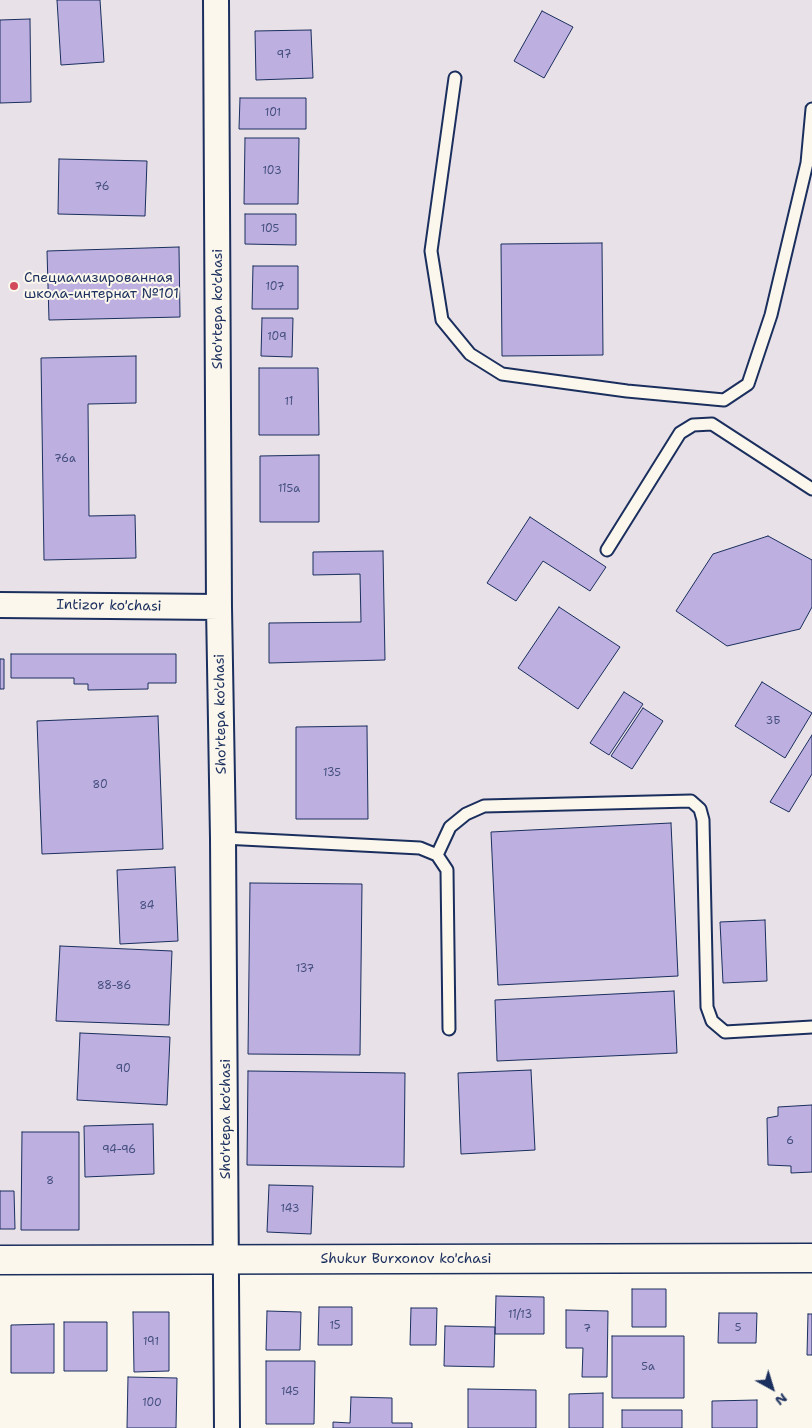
<!DOCTYPE html>
<meta charset="utf-8">
<style>
body{margin:0}
#map{position:relative;width:812px;height:1428px;overflow:hidden;background:#fbf7ec;font-family:"Shantell Sans",sans-serif}
canvas{display:block}
.north{position:absolute;left:747px;top:1363px;width:50px;height:50px;-webkit-text-stroke:4px #fbf7ec;paint-order:stroke;rotate:141deg;font-size:14px;font-weight:700;line-height:20px;text-align:center;color:#1b2f5e}
.north::after{content:'';display:block;margin:auto;width:18px;height:22px;background:#1b2f5e;clip-path:polygon(50% 0,100% 100%,50% 72%,0 100%)}
</style>
<div id="map">
<canvas width="812" height="1428"></canvas>
<div class="north">N</div>
</div>
<script>
const ctx = document.querySelector('canvas').getContext('2d');
ctx.lineJoin = 'round';
function fillPath(path, color) {
  ctx.fillStyle = color;
  ctx.fill(path, 'evenodd');
}
function poly(rows) {
  const path = new Path2D();
  for (const r of rows) {
    path.moveTo(r[0], r[1]);
    for (let i = 2; i < r.length; i += 2) path.lineTo(r[i], r[i + 1]);
  }
  return path;
}
function stroke(path, color, width, dash) {
  ctx.strokeStyle = color;
  ctx.lineWidth = width;
  ctx.lineCap = dash ? 'butt' : 'round';
  ctx.setLineDash(dash || []);
  ctx.stroke(path);
}
function drawText(font, color, halo, rows, align = 'center') {
  ctx.font = font + ' "Shantell Sans",sans-serif';
  ctx.lineWidth = 4;
  ctx.setLineDash([]);
  ctx.textBaseline = 'middle';
  ctx.strokeStyle = halo;
  ctx.fillStyle = color;
  for (const [text, x, y, turn = 0] of rows) {
    ctx.save();
    ctx.translate(x, y);
    ctx.rotate((+turn || 0) * Math.PI / 180);
    ctx.textAlign = isNaN(turn) ? turn : align;
    if (halo) ctx.strokeText(text, 0, 0);
    ctx.fillText(text, 0, 0);
    ctx.restore();
  }
}
fillPath(poly([
 [0,0,812,0,812,1258,0,1260]
]), '#e8e1e8');
const building = poly([
 [57,0,100,0,104,62,61,65,57,0],
 [542,11,573,27,544,78,514,61,542,11],
 [30,19,31,102,0,103,0,20,30,19],
 [311,30,313,78,256,80,255,31,311,30],
 [240,98,306,98,306,129,239,129,240,98],
 [245,138,299,138,298,204,244,204,245,138],
 [59,159,147,161,145,216,58,214,59,159],
 [245,214,296,214,296,245,245,244,245,214],
 [602,243,603,355,502,356,501,244,602,243],
 [179,247,180,317,49,320,47,251,179,247],
 [253,266,298,266,298,309,252,309,253,266],
 [262,318,293,318,292,357,261,356,262,318],
 [136,356,136,403,88,404,89,516,135,515,136,558,44,560,41,358,136,356],
 [259,368,318,368,319,435,259,435,259,368],
 [319,455,319,522,260,522,260,456,319,455],
 [530,517,606,567,590,591,543,561,516,601,487,583,530,517],
 [768,536,812,560,812,607,800,629,727,646,676,611,713,554,768,536],
 [383,551,385,660,269,663,269,623,361,622,360,574,313,575,313,552,383,551],
 [559,607,620,647,578,709,518,668,559,607],
 [11,654,176,654,176,683,148,683,148,689,88,690,88,684,74,684,74,678,11,678,11,654],
 [0,659,4,659,4,689,0,689,0,659],
 [762,682,812,713,785,758,735,726,762,682],
 [624,692,643,704,609,755,590,743,624,692],
 [643,708,663,721,632,769,611,756,643,708],
 [158,716,163,849,42,854,37,721,158,716],
 [367,726,368,819,296,819,296,727,367,726],
 [812,735,812,774,789,812,770,802,812,735],
 [671,823,678,976,498,985,491,832,671,823],
 [175,867,178,941,120,944,117,870,175,867],
 [250,883,362,884,360,1055,248,1054,250,883],
 [765,920,767,981,723,983,720,922,765,920],
 [60,946,172,951,169,1025,56,1021,60,946],
 [674,991,677,1053,497,1061,495,1000,674,991],
 [80,1033,170,1037,167,1105,77,1100,80,1033],
 [531,1070,535,1150,461,1154,458,1073,531,1070],
 [248,1071,405,1073,404,1167,247,1165,248,1071],
 [812,1105,812,1172,791,1173,791,1166,768,1165,767,1118,778,1116,778,1107,812,1105],
 [153,1124,154,1174,85,1177,84,1126,153,1124],
 [22,1132,79,1132,79,1230,21,1230,22,1132],
 [269,1185,313,1186,311,1234,267,1232,269,1185],
 [0,1191,14,1191,15,1229,0,1229,0,1191],
 [632,1289,666,1289,666,1327,632,1327,632,1289],
 [496,1296,544,1297,544,1334,495,1334,496,1296],
 [319,1307,352,1307,352,1345,318,1345,319,1307],
 [411,1308,437,1308,436,1345,410,1345,411,1308],
 [566,1310,608,1311,607,1377,582,1377,583,1348,566,1348,566,1310],
 [267,1311,301,1312,300,1350,266,1350,267,1311],
 [133,1312,169,1312,169,1371,134,1372,133,1312],
 [719,1313,757,1313,756,1343,718,1343,719,1313],
 [808,1314,812,1314,812,1355,807,1355,808,1314],
 [64,1322,107,1322,107,1371,64,1371,64,1322],
 [54,1324,54,1373,11,1373,11,1325,54,1324],
 [445,1326,495,1327,494,1367,444,1366,445,1326],
 [612,1336,684,1336,684,1398,612,1398,612,1336],
 [266,1361,315,1361,314,1424,266,1424,266,1361],
 [128,1377,177,1378,176,1428,127,1428,128,1377],
 [468,1389,536,1390,536,1428,468,1428,468,1389],
 [603,1393,603,1428,569,1428,569,1394,603,1393],
 [351,1397,392,1398,392,1423,412,1423,412,1428,333,1428,333,1422,350,1423,351,1397],
 [757,1400,757,1428,712,1428,712,1401,757,1400],
 [622,1410,682,1410,682,1428,622,1428,622,1410]
]);
fillPath(building, '#bdafe0');
stroke(building, '#1b2f5e', 1);
const service = poly([
 [455,78,431,251,442,320,470,354,502,374,627,391,724,400,748,384,771,315,807,163,812,109],
 [607,550,680,433,693,425,712,424,812,489],
 [223,838,420,848,437,855,447,870,449,1029],
 [437,855,450,827,466,814,484,806,691,801,700,809,703,820,707,1007,712,1021,725,1032,812,1027]
]);
const minor = poly([
 [216,0,219,607,223,838,227,1428],
 [0,605,219,607]
]);
const tertiary = poly([
 [0,1260,812,1258]
]);
stroke(service, '#1b2f5e', 15);
stroke(minor, '#1b2f5e', 28);
stroke(tertiary, '#1b2f5e', 31);
stroke(service, '#fbf7ec', 11);
stroke(minor, '#fbf7ec', 24);
stroke(tertiary, '#fbf7ec', 28);
for (const [x, y, r, color] of [
 [14,286,5,"#d1495b"]
]) {
  const dot = new Path2D();
  dot.arc(x, y, r, 0, 2 * Math.PI);
  ctx.fillStyle = color;
  ctx.fill(dot);
  stroke(dot, '#fbf7ec', 2);
}
drawText('11px', '#444f7e', null, [
 ["97",284,55],
 ["101",273,113],
 ["103",272,171],
 ["76",102,187],
 ["105",270,229],
 ["107",275,287],
 ["109",277,337],
 ["11",289,402],
 ["76а",65,459],
 ["115а",289,489],
 ["3Б",773,721],
 ["135",332,773],
 ["80",100,785],
 ["84",147,906],
 ["137",305,969],
 ["88-86",114,986],
 ["90",123,1069],
 ["6",790,1141],
 ["94-96",119,1150],
 ["8",50,1181],
 ["143",290,1209],
 ["11/13",520,1315],
 ["15",335,1326],
 ["5",738,1328],
 ["7",587,1329],
 ["191",151,1342],
 ["5а",648,1367],
 ["145",290,1392],
 ["100",152,1403]
]);
drawText('14px', '#1b2f5e', '#fbf7ec', [
 ["Специализированная",24,278],
 ["школа-интернат №101",24,294]
], 'left');
drawText('14px', '#1b2f5e', '#fbf7ec', [
 ["Sho'rtepa ko'chasi",218,309,-90],
 ["Intizor ko'chasi",109,606,1],
 ["Sho'rtepa ko'chasi",221,714,-91],
 ["Sho'rtepa ko'chasi",226,1119,-90],
 ["Shukur Burxonov ko'chasi",406,1259]
]);
</script>
